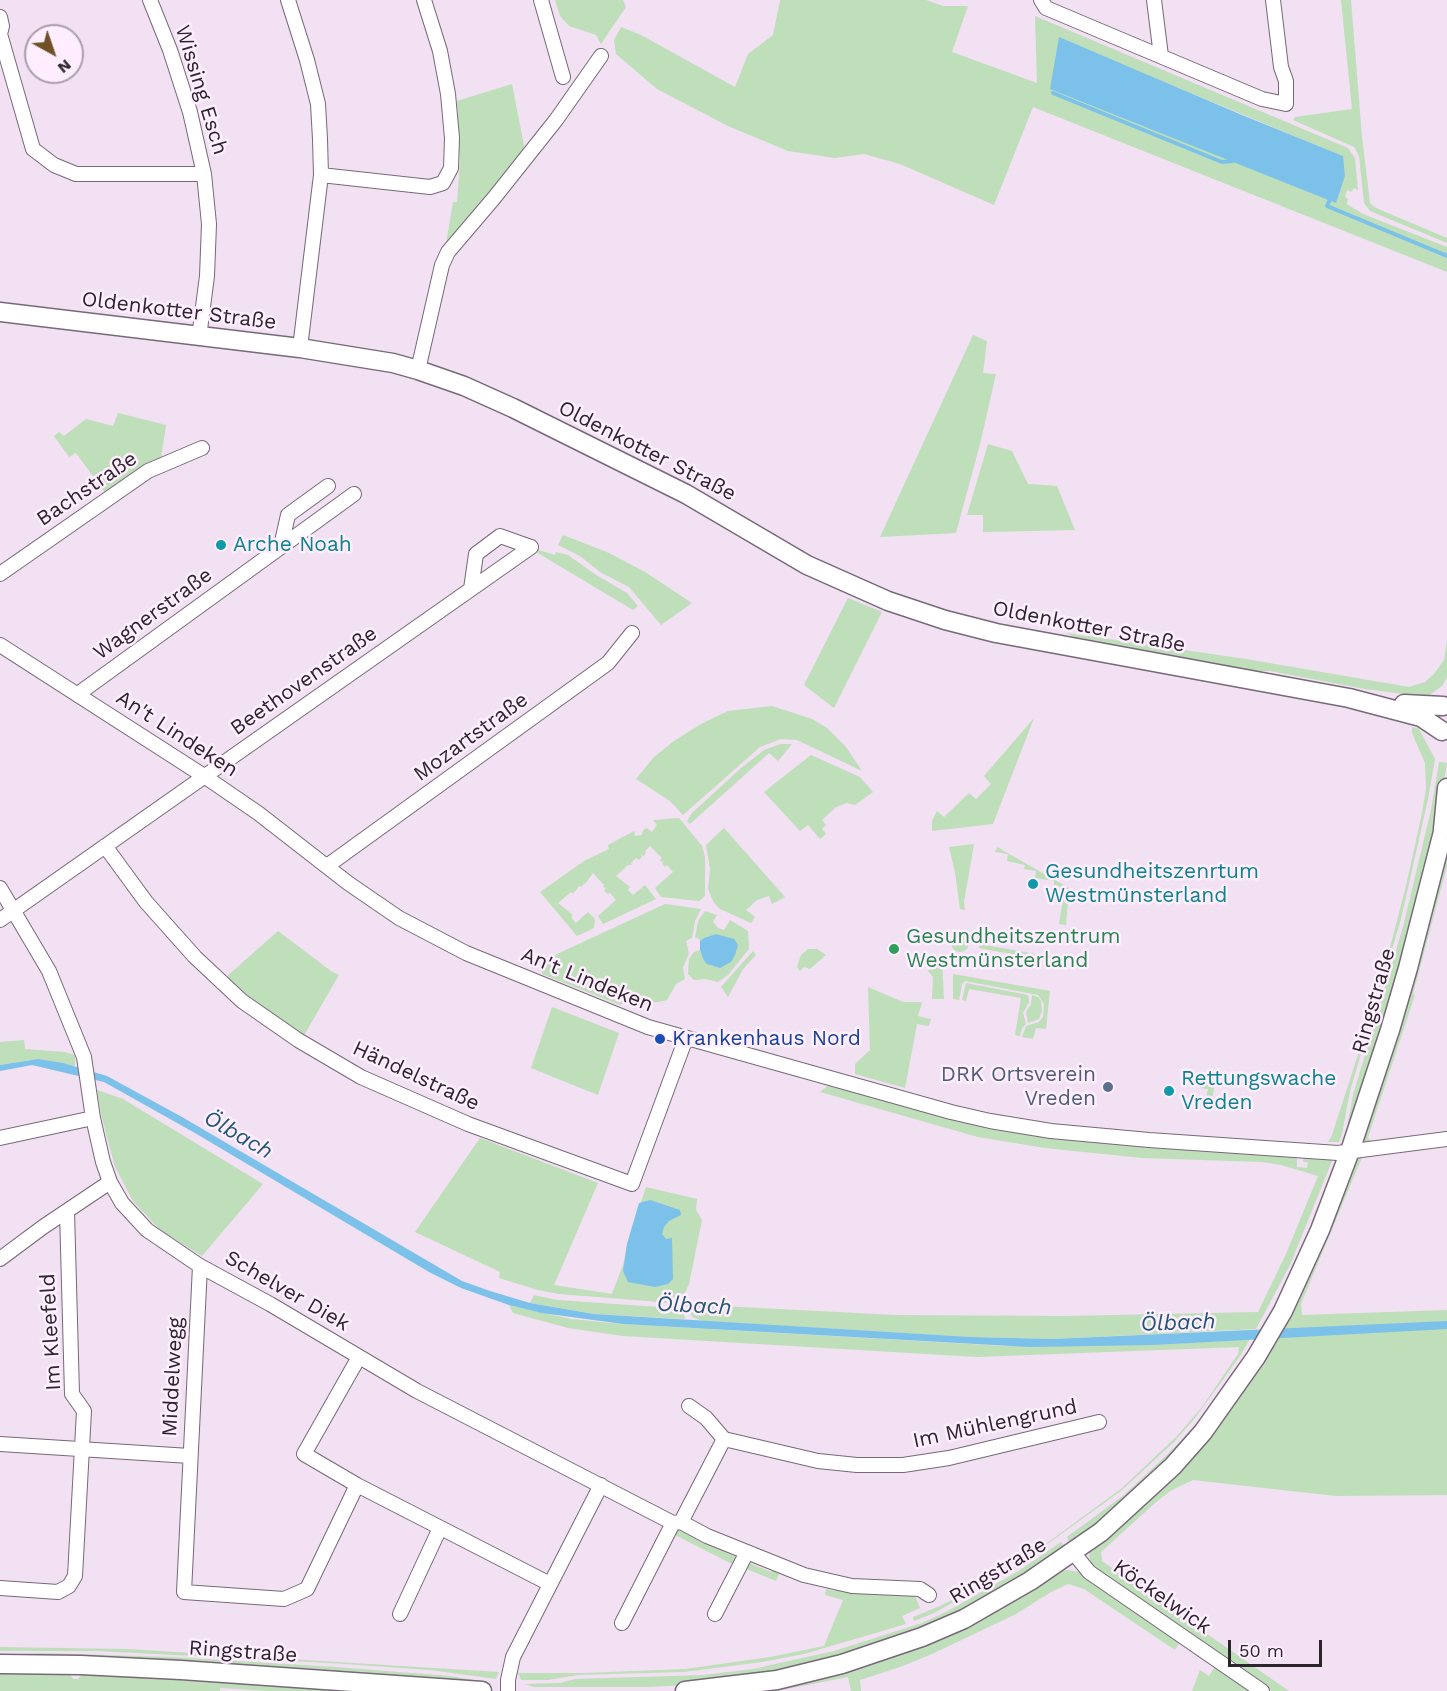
<!DOCTYPE html>
<meta charset="utf-8">
<style>
body{margin:0}
#map{position:relative;width:1447px;height:1691px;overflow:hidden;background:#f1e1f2;font-family:"Work Sans",sans-serif}
canvas{display:block}
.north{position:absolute;left:24px;top:24px;width:60px;height:60px;box-sizing:border-box;background:#fef;border:2px solid #ab9eab;border-radius:50%;rotate:140deg;font-size:16px;font-weight:700;line-height:24px;text-align:center;color:#2c262c}
.north::after{content:'';display:block;margin:auto;width:21px;height:27px;background:#705026;clip-path:polygon(50% 0,100% 100%,50% 72%,0 100%)}
.scale{position:absolute;left:1228px;top:1640px;width:94px;height:27px;box-sizing:border-box;border:3px solid #2c262c;border-top:0;padding-left:8px;font-size:18px;line-height:21px;white-space:nowrap;color:#2c262c;-webkit-text-stroke:4px #fef;paint-order:stroke}
</style>
<div id="map">
<canvas width="1447" height="1691"></canvas>
<div class="north">N</div>
<div class="scale">50 m</div>
</div>
<script>
const ctx = document.querySelector('canvas').getContext('2d');
ctx.lineJoin = 'round';
function fillPath(path, color) {
  ctx.fillStyle = color;
  ctx.fill(path, 'evenodd');
}
function poly(rows) {
  const path = new Path2D();
  for (const r of rows) {
    if (r.length === 3) {
      path.moveTo(r[0] + r[2], r[1]);
      path.arc(r[0], r[1], r[2], 0, 2 * Math.PI);
      continue;
    }
    path.moveTo(r[0], r[1]);
    for (let i = 2; i < r.length; i += 2) path.lineTo(r[i], r[i + 1]);
  }
  return path;
}
function stroke(path, color, width, dash) {
  ctx.strokeStyle = color;
  ctx.lineWidth = width;
  ctx.lineCap = dash ? 'butt' : 'round';
  ctx.setLineDash(dash || []);
  ctx.stroke(path);
}
function drawText(font, color, halo, rows, align = 'center') {
  ctx.font = font + ' "Work Sans",sans-serif';
  ctx.lineWidth = 5;
  ctx.setLineDash([]);
  ctx.textBaseline = 'middle';
  ctx.strokeStyle = halo;
  ctx.fillStyle = color;
  for (const [text, x, y, turn = 0] of rows) {
    ctx.save();
    ctx.translate(x, y);
    ctx.rotate((+turn || 0) * Math.PI / 180);
    ctx.textAlign = isNaN(turn) ? turn : align;
    if (halo) ctx.strokeText(text, 0, 0);
    ctx.fillText(text, 0, 0);
    ctx.restore();
  }
}
fillPath(poly([
 [555,0,623,0,626,7,601,44,596,35,569,26,560,16],
 [780,0,926,0,943,6,968,6,952,52,1037,83,1035,16,1348,148,1355,158,1358,190,1354,188,1351,192,1347,190,1345,197,1348,199,1347,204,1363,214,1447,247,1447,272,1033,107,994,205,900,164,864,154,835,158,788,151,728,126,657,89,616,54,614,40,621,27,641,35,735,87,748,54,773,35],
 [1059,38,1342,156,1345,176,1336,202],
 [1341,0,1351,0,1362,137,1370,203,1376,208,1447,238,1447,243,1370,211,1364,203,1359,156,1354,147,1293,120,1295,117,1352,109],
 [512,84,525,151,450,246,446,244,453,202,457,202,460,162,457,101],
 [973,335,987,341,983,373,996,374,980,444,956,533,880,537],
 [118,413,166,425,161,458,106,494,76,453,69,457,54,436,59,432,64,436,86,419,113,426],
 [988,444,1012,451,1028,484,1057,486,1075,530,983,532,983,515,967,515],
 [563,535,609,553,645,572,692,603,661,625,629,587,600,572,580,556,558,545],
 [538,550,555,555,556,552,568,555,596,575,627,593,638,606,633,610,536,552],
 [848,598,882,612,834,708,804,685],
 [1066,633,1246,659,1409,687,1425,682,1434,674,1444,660,1447,641,1447,677,1442,686,1428,696,1419,696,1365,689,1270,671,1257,671,1074,637],
 [772,706,812,719,827,728,846,747,862,771,797,740,781,739,760,747,683,815,670,801,636,779,654,757,674,741,701,724,728,711],
 [1034,718,993,824,932,831,932,821,937,811,944,817,969,793,976,799,991,784,984,776],
 [1412,727,1419,729,1435,759,1428,799,1401,919,1350,1091,1342,1134,1339,1142,1328,1142,1332,1135,1366,1030,1386,963,1406,886,1422,813,1426,789,1425,763,1412,733],
 [781,744,792,744,778,761,769,753,690,824,687,821,692,813,740,769,764,750],
 [811,755,860,777,873,792,855,805,847,803,836,807,822,820,826,825,822,829,826,834,820,839,808,825,800,831,764,792],
 [1439,762,1447,763,1436,828,1390,1005,1350,1134,1346,1133,1353,1095,1403,927,1431,810],
 [679,818,702,846,705,857,705,896,699,901,661,897,655,888,673,872,667,865,665,867,662,863,664,861,662,862,660,860,662,858,650,846,645,851,646,853,643,856,640,854,642,857,639,860,636,858,631,863,632,865,628,865,616,876,630,887,628,890,633,895,645,885,656,899,603,924,598,916,616,900,610,893,608,894,604,891,606,888,603,887,604,885,593,873,585,884,582,881,584,884,581,887,579,886,573,894,571,892,558,903,573,915,571,917,576,923,588,912,595,919,594,928,577,936,540,892,584,861,609,849,608,845,634,831,635,836,642,835,643,830,647,828,652,832,657,825,653,820],
 [724,828,785,897,772,904,769,896,757,900,746,910,755,917,751,923,720,909,714,903,708,889,710,869,706,845],
 [1447,840,1447,866,1413,994,1415,995,1372,1125,1368,1138,1372,1142,1369,1144,1364,1142,1362,1138],
 [974,844,964,902,965,910,960,909,955,872,949,847],
 [997,847,1069,888,1066,925,1059,924,1065,888,1054,885,1054,881,1035,878,1036,871,1024,869,1025,865,1007,861,1008,854,995,852],
 [665,904,701,909,695,921,692,938,686,941,689,953,683,968,685,979,676,984,667,1000,659,1002,625,1002,620,1005,542,974,542,961],
 [705,911,717,915,713,922,718,928,724,930,730,920,748,931,749,949,728,975,718,982,705,979,694,980,688,974,689,959,694,952,700,950,703,959,712,966,729,938,716,934,704,938,700,941,698,938,695,938,698,921],
 [278,931,331,971,339,975,303,1037,225,978],
 [960,943,9],
 [980,944,1063,959,1063,964,979,948],
 [808,949,817,949,826,955,810,969,804,967,800,971,797,967,801,955],
 [753,951,756,955,743,969,728,997,721,987],
 [935,956,942,956,944,999,932,999,933,977,928,971,934,965],
 [953,974,1050,991,1046,1029,1036,1028,1033,1039,1022,1037,1026,1026,1039,1022,1043,1017,1044,1004,1038,995,965,981,962,984,959,1000,953,999],
 [966,983,1028,995,1029,1002,1023,1013,1026,1024,1022,1028,1020,1036,1015,1035,1021,998,969,989,966,1001,962,1000],
 [868,987,903,1002,922,1002,918,1016,931,1019,929,1026,917,1024,905,1088,855,1074,855,1064,870,1050],
 [1032,995,1038,997,1041,1001,1042,1011,1039,1019,1028,1023,1026,1012,1031,1004],
 [552,1007,619,1033,598,1095,531,1068],
 [24,1040,25,1049,64,1052,75,1055,75,1066,38,1059,0,1065,0,1042],
 [1202,1076,1216,1079,1211,1103,1200,1101,1200,1098,1206,1098,1208,1089,1200,1088],
 [830,1084,958,1120,1297,1155,1297,1167,1299,1167,1307,1168,1308,1162,1303,1162,1304,1155,1326,1158,1332,1161,1290,1265,1256,1329,1053,1339,971,1337,703,1321,692,1317,688,1307,683,1306,685,1319,594,1314,530,1303,534,1295,557,1300,674,1308,682,1304,895,1315,1067,1316,1258,1312,1286,1254,1318,1176,1281,1165,1262,1162,1142,1158,1045,1148,978,1137,820,1092],
 [97,1090,123,1099,263,1184,202,1256,160,1230,133,1201,115,1167,102,1118],
 [480,1138,598,1183,554,1285,612,1294,624,1262,627,1244,646,1187,697,1199,696,1210,702,1220,689,1284,684,1295,673,1303,559,1294,538,1290,499,1278,500,1272,415,1232],
 [1366,1152,1360,1162,1301,1304,1302,1315,1447,1310,1447,1495,1336,1496,1193,1480,1170,1491,1155,1503,1101,1552,1102,1561,1289,1691,1272,1691,1092,1567,1089,1556,1091,1548,1263,1358,1266,1359,1293,1313,1291,1312,1357,1154],
 [509,1305,571,1319,623,1324,1005,1346,1154,1345,1250,1339,1240,1356,1195,1418,1174,1442,1122,1490,1013,1569,934,1613,914,1621,913,1617,940,1606,1016,1566,1122,1488,1177,1436,1202,1407,1238,1354,1239,1347,977,1357,623,1336,568,1328,513,1313],
 [1252,1349,1180,1448,1117,1510,1070,1544,1067,1537,1124,1495,1171,1451,1196,1424],
 [677,1529,736,1557,736,1566,673,1534],
 [1061,1542,1067,1549,968,1608,880,1646,784,1672,687,1685,647,1687,534,1687,525,1684,560,1683,575,1679,703,1675,753,1669,834,1651,922,1623,946,1612,1017,1572],
 [749,1563,771,1572,773,1569,780,1572,776,1581,744,1568],
 [1067,1570,1079,1572,1181,1640,1175,1650,1084,1589,1068,1584,1051,1592,1016,1614,932,1654,900,1667,860,1680,861,1691,851,1691,848,1677,777,1691,747,1691,819,1678,1056,1572],
 [836,1587,911,1594,916,1598,920,1608,902,1616,906,1624,804,1654,762,1662,684,1672,578,1675,548,1680,521,1680,518,1673,585,1673,685,1669,770,1657,824,1646,843,1600,825,1595,826,1589,835,1591],
 [0,1647,127,1649,499,1672,496,1679,430,1670,330,1663,97,1651,0,1651],
 [42,1653,172,1657,336,1667,450,1676,492,1683,484,1685,0,1659,0,1655],
 [1216,1665,1254,1691,1192,1691,1200,1670,1209,1676],
 [0,1671,69,1673,73,1679,78,1679,83,1673,380,1691,268,1691,220,1688,220,1691,0,1691]
]), '#bfdeba');
fillPath(poly([
 [1059,37,1242,115,1343,156,1345,176,1336,203,1050,89],
 [716,934,734,939,738,945,735,955,731,962,720,968,707,964,703,959,700,950,700,941,704,938],
 [38,1059,63,1063,107,1076,182,1117,462,1281,490,1291,530,1303,594,1314,971,1337,1053,1339,1447,1321,1447,1329,1154,1345,1029,1347,623,1324,542,1313,509,1305,461,1288,429,1272,195,1133,104,1082,32,1065,0,1071,0,1065],
 [650,1200,680,1210,681,1215,669,1221,664,1227,662,1234,666,1239,672,1238,673,1279,668,1284,655,1287,628,1282,623,1271,627,1244,639,1203]
]), '#7bc1e9');
stroke(poly([
 [1053,93,1222,162,1233,161],
 [1331,197,1327,206,1447,256]
]), '#7bc1e9', 4);
const street = poly([
 [150,0,170,50,190,112,204,174,209,224,207,276,199,337],
 [288,0,307,60,318,104,320,139,321,175,300,348],
 [541,0,563,77],
 [1041,0,1046,8,1262,99,1286,104,1286,81,1281,67,1273,0],
 [1154,0,1161,56],
 [0,17,2,26,0,34],
 [0,34,33,149,54,165,76,174,204,174],
 [321,175,430,187,443,183,451,168,452,138,448,94,440,51,424,0],
 [418,370,442,265,448,252,494,198,556,120,601,56],
 [281,546,288,515,328,486],
 [0,574,148,471,202,448],
 [471,589,476,554,500,536,531,547],
 [0,645,204,776,258,813,348,883,399,918,466,953,648,1027,951,1112,990,1121,1051,1131,1149,1140,1338,1153,1447,1139],
 [78,694,354,494],
 [105,846,146,902,195,957,242,1001,298,1040,361,1077,468,1124,632,1184,686,1038],
 [327,866,608,663,632,633],
 [0,888,49,971,84,1057,93,1118,103,1162,110,1182,122,1203,147,1230,200,1266,270,1304,417,1391,673,1523,681,1522,707,1536,804,1575,852,1586,920,1589,929,1595],
 [0,920,531,547],
 [0,1138,93,1118],
 [0,1259,43,1227,110,1182],
 [200,1266,184,1592,284,1599,307,1589,357,1485],
 [359,1357,304,1454,357,1485,550,1584],
 [689,1406,706,1418,724,1439],
 [0,1444,190,1456],
 [681,1522,724,1439,818,1461,857,1465,903,1465,949,1458,1099,1422],
 [1073,1552,1089,1572,1262,1691],
 [0,1588,58,1592,69,1586,75,1576,84,1411,72,1394,67,1211],
 [400,1614,440,1528],
 [715,1614,747,1552],
 [622,1623,673,1523],
 [508,1691,508,1680,513,1657,601,1485]
]);
const secondary = poly([
 [0,312,300,348,393,363,418,370,464,386,513,408,686,494,807,565,888,601,945,620,996,633,1349,698,1421,717,1442,731],
 [1404,704,1443,706],
 [1443,829,1447,788],
 [0,1664,81,1665,181,1670,482,1691],
 [685,1691,777,1680,842,1664,922,1637,964,1619,1030,1581,1101,1532,1173,1466,1203,1432,1256,1357,1283,1311,1320,1230,1350,1151,1390,1030,1408,968,1447,816]
]);
stroke(street, '#776978', 16);
stroke(secondary, '#776978', 21);
stroke(street, '#fff', 14);
stroke(secondary, '#fff', 18);
for (const [x, y, r, color] of [
 [221,545,6,"#0f9aa8"],
 [1033,884,6,"#0f9aa8"],
 [894,949,6,"#2e9e5b"],
 [660,1039,6,"#1a4fb4"],
 [1108,1087,6,"#5c6f8a"],
 [1169,1091,6,"#0f9aa8"]
]) {
  const dot = new Path2D();
  dot.arc(x, y, r, 0, 2 * Math.PI);
  ctx.fillStyle = color;
  ctx.fill(dot);
  stroke(dot, '#fef', 2);
}
drawText('21px', '#2c262c', '#fef', [
 ["Wissing Esch",201,90,73],
 ["Oldenkotter Straße",179,311,7],
 ["Oldenkotter Straße",647,451,27],
 ["Bachstraße",87,489,-34],
 ["Wagnerstraße",153,614,-36],
 ["Oldenkotter Straße",1089,627,11],
 ["Beethovenstraße",304,681,-35],
 ["An't Lindeken",177,734,33],
 ["Mozartstraße",471,737,-36],
 ["An't Lindeken",587,980,22],
 ["Ringstraße",1374,1001,-74],
 ["Händelstraße",416,1076,25],
 ["Schelver Diek",287,1291,30],
 ["Im Kleefeld",51,1332,-93],
 ["Middelwegg",173,1377,-87],
 ["Im Mühlengrund",995,1424,-12],
 ["Ringstraße",998,1571,-31],
 ["Köckelwick",1162,1597,35],
 ["Ringstraße",243,1652,4]
]);
drawText('21px', '#0d838f', '#fef', [
 ["Arche Noah",233,545],
 ["Gesundheitszenrtum",1045,872],
 ["Westmünsterland",1045,896],
 ["Rettungswache",1181,1079],
 ["Vreden",1181,1103]
], 'left');
drawText('21px', '#27864d', '#fef', [
 ["Gesundheitszentrum",906,937],
 ["Westmünsterland",906,961]
], 'left');
drawText('21px', '#164399', '#fef', [
 ["Krankenhaus Nord",672,1039]
], 'left');
drawText('21px', '#4e5e75', '#fef', [
 ["DRK Ortsverein",1096,1075],
 ["Vreden",1096,1099]
], 'right');
drawText('italic 22px', '#215772', '#fef', [
 ["Ölbach",238,1135,30],
 ["Ölbach",694,1306,3],
 ["Ölbach",1178,1323,-2]
]);
</script>
